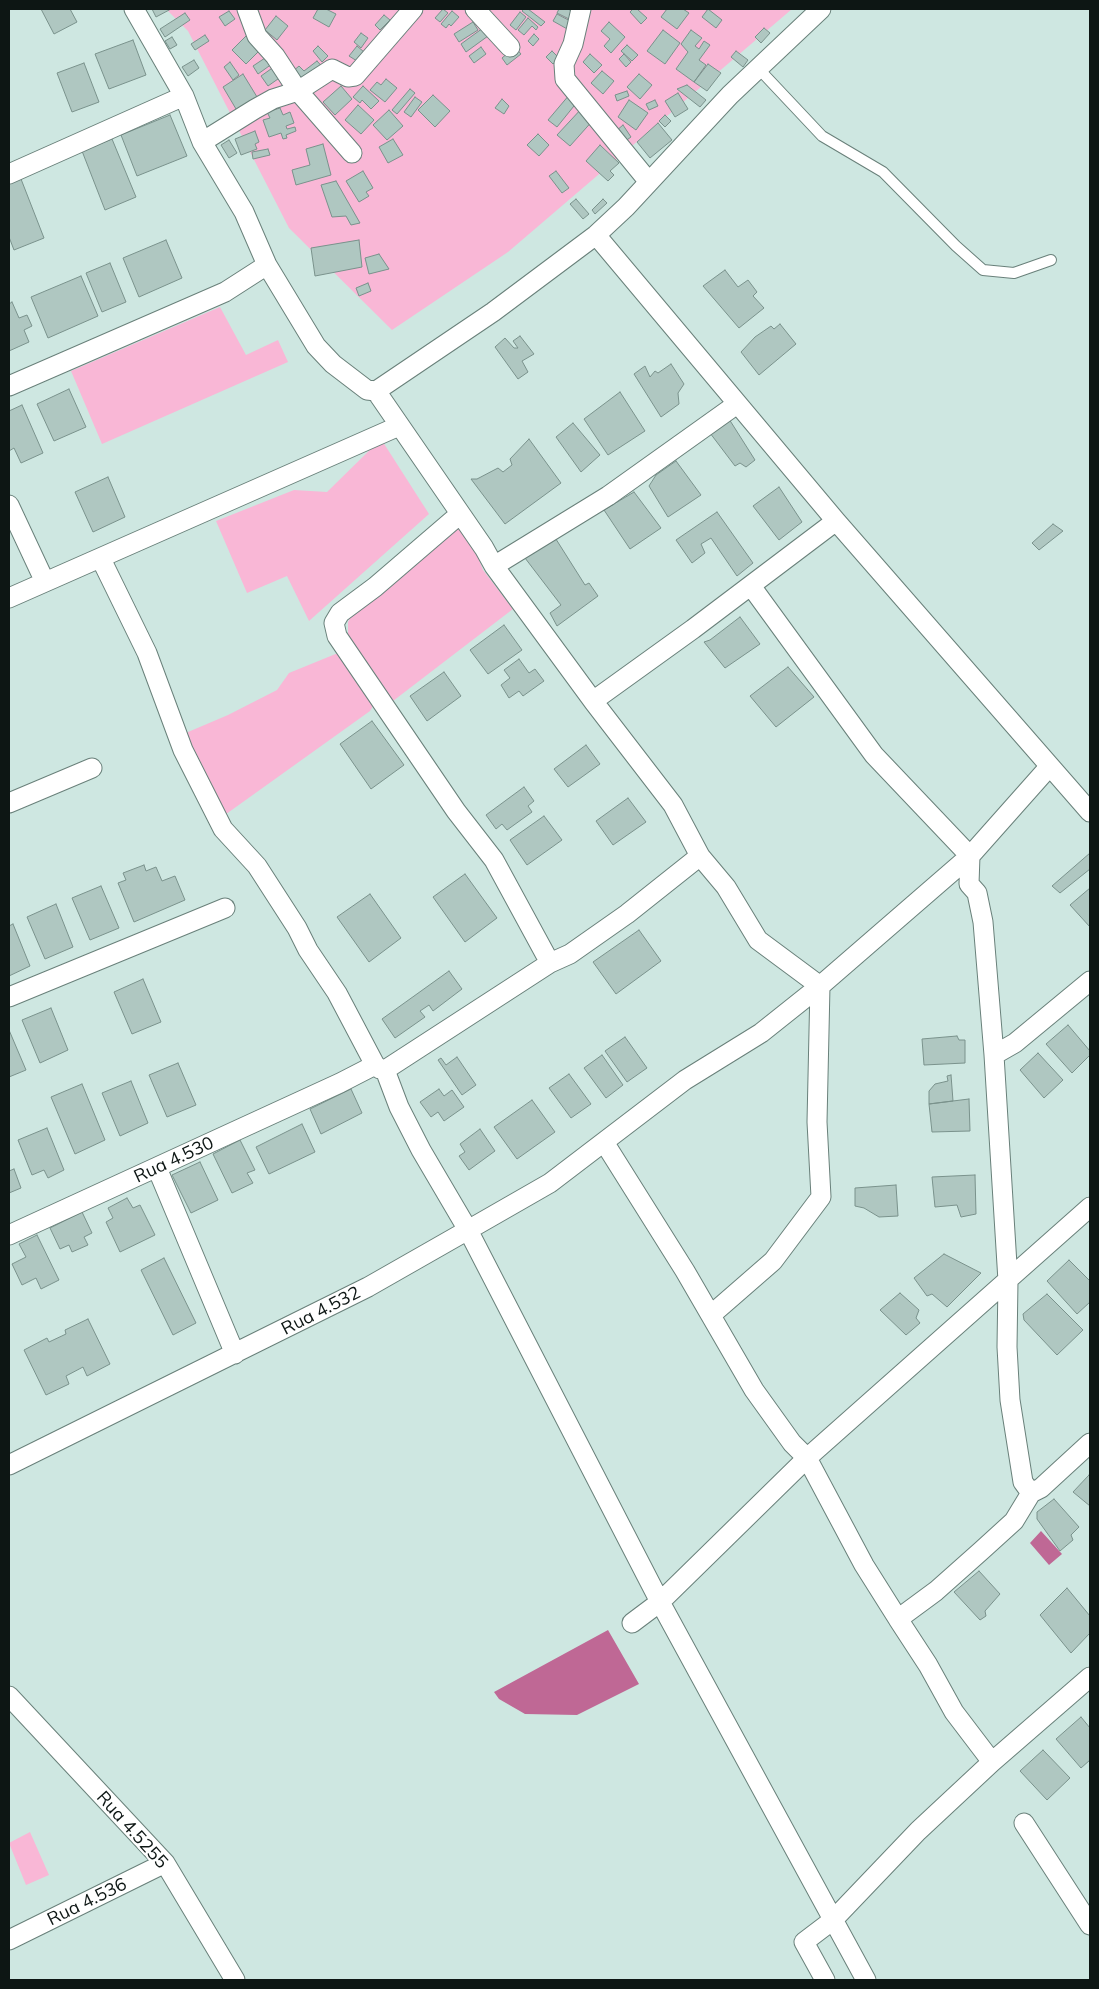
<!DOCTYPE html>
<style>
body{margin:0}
#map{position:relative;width:1099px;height:1989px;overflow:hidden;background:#cee7e1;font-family:Mulish,sans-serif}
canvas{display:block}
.frame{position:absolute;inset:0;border:10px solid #0d1614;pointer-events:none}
</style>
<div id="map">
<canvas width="1099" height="1989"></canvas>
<div class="frame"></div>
</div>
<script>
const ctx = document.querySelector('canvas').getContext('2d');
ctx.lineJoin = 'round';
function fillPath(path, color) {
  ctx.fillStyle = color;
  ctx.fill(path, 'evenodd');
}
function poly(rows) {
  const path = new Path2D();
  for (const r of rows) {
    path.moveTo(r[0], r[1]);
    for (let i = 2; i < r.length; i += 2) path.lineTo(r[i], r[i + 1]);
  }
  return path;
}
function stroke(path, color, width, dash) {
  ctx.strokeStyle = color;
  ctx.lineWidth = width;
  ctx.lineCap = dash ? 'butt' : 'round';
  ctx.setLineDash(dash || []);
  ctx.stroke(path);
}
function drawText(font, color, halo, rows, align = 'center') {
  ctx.font = font + ' Mulish,sans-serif';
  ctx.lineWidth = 4;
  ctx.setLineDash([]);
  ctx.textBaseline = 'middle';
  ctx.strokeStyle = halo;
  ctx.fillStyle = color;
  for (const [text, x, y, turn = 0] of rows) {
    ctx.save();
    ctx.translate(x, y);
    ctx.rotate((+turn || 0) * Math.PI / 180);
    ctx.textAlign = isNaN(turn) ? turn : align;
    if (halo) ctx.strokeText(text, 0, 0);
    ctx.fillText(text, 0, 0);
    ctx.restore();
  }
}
fillPath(poly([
 [166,9,792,9,508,252,392,330,289,228,188,31],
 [220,307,246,355,278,340,288,362,102,444,71,371],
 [381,439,429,514,309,621,287,576,247,593,216,521,294,490,327,492],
 [457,526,475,549,483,570,513,609,393,701,348,641,348,622,353,612],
 [338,653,360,679,373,706,370,711,222,817,181,735,228,715,277,690,289,673],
 [30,1832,49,1875,26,1885,9,1843]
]), '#f9b7d6');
fillPath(poly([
 [1041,1531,1062,1554,1049,1565,1030,1543],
 [608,1630,639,1684,577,1715,525,1714,499,1699,494,1692]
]), '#bf6895');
const building = poly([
 [41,9,70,9,77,22,54,34,41,9],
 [152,9,171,9,156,17,152,9],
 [318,9,326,9,336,14,329,27,313,18,318,9],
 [443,9,448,13,440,22,435,18,443,9],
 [524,9,528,9,545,22,541,26,522,11,524,9],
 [559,9,568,9,575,13,571,20,557,13,559,9],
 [633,9,637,9,647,18,641,24,630,12,633,9],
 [667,9,683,9,689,13,677,29,661,17,667,9],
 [708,9,722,20,716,28,702,17,708,9],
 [229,11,235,19,225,26,219,17,229,11],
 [452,11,459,17,451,26,449,24,446,28,441,24,452,11],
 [520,12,526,17,516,30,510,25,520,12],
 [185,13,190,20,165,37,160,29,185,13],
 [557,14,574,23,569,30,553,21,557,14],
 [384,15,390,20,380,30,375,25,384,15],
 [276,16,288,26,277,40,265,30,276,16],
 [528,18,538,27,536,30,532,26,524,35,518,30,528,18],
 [473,22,478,30,459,42,454,34,473,22],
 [609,22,625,37,611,53,604,46,610,39,601,31,609,22],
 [483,28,488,36,466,52,461,44,483,28],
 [764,28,770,33,761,43,755,37,764,28],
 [663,30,680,43,665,64,647,51,663,30],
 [691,30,702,38,695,46,699,49,704,41,710,45,699,60,706,65,694,82,676,69,688,52,681,44,691,30],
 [250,32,264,46,246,64,232,50,250,32],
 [361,33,368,38,361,48,354,42,361,33],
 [534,34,539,39,533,46,528,41,534,34],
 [205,35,209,41,195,50,191,44,205,35],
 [172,37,177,45,170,49,165,41,172,37],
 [133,40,146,75,109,89,95,54,133,40],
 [627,45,638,55,632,61,621,51,627,45],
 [318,46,328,56,322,62,313,51,318,46],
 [357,46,364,52,357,61,349,56,357,46],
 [481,47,486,54,474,63,469,56,481,47],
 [515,47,521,54,507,65,502,58,515,47],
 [552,51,559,58,553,64,546,57,552,51],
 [736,51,748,60,743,67,731,57,736,51],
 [271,54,276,61,258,74,253,66,271,54],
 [590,54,602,65,594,73,583,62,590,54],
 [624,54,631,62,626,67,619,59,624,54],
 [194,60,199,68,188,76,182,67,194,60],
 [317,61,326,71,303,85,292,72,299,66,304,71,317,61],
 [230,62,239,75,233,80,224,67,230,62],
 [84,63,99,102,72,112,57,73,84,63],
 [278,64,285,74,268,86,261,76,278,64],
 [708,64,721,73,707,91,694,82,708,64],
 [602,71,614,81,603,94,591,83,602,71],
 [243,74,265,110,239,114,223,87,243,74],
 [639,74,652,85,640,99,627,87,639,74],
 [386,79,397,88,385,102,370,90,377,82,381,85,386,79],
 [687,85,706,100,700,107,677,89,687,85],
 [341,86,352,99,335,115,323,102,341,86],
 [363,86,379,101,371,109,362,100,360,103,353,97,363,86],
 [410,89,415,93,397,114,392,110,410,89],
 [627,91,629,96,617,101,615,95,627,91],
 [678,93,688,109,675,117,665,101,678,93],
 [570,94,578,101,557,127,548,120,570,94],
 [433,95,450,111,435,127,418,110,433,95],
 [415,97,422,102,411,117,404,112,415,97],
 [502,99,509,106,504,114,495,108,502,99],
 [629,100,648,113,636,130,618,117,629,100],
 [655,100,658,106,649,110,646,104,655,100],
 [358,105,374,120,361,134,345,120,358,105],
 [583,107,595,118,570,146,557,135,583,107],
 [280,108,283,115,290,112,294,123,286,126,287,129,295,127,296,131,286,135,287,138,283,139,281,133,269,137,263,120,270,118,267,112,280,108],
 [389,110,403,126,387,140,373,125,389,110],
 [170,115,187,156,137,176,121,135,170,115],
 [665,115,671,121,665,127,659,121,665,115],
 [658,123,672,140,650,158,637,142,658,123],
 [623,125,631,137,624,142,616,131,623,125],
 [255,131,259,142,255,144,257,149,241,155,235,139,255,131],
 [538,134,549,145,539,156,527,145,538,134],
 [112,139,136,197,105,210,82,151,112,139],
 [393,139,403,155,388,163,379,147,393,139],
 [229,140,237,153,229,158,221,145,229,140],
 [323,144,331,175,296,185,292,170,310,165,306,149,323,144],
 [600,145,619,163,610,171,614,175,608,181,586,161,600,145],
 [268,149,270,155,253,159,252,152,268,149],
 [363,171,373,188,366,192,369,196,359,202,346,181,363,171],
 [556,171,569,188,562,193,549,176,556,171],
 [21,179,44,238,14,250,9,237,9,184,21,179],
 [336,181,360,223,351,225,346,216,332,217,321,185,336,181],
 [576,199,589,214,583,219,570,204,576,199],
 [603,199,607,203,595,214,592,210,603,199],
 [166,240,182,278,139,297,123,258,166,240],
 [359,240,362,267,315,276,311,248,359,240],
 [379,254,389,269,369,274,365,258,379,254],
 [110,263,126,302,102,312,86,273,110,263],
 [725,270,738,287,748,280,757,292,753,296,764,308,739,328,703,286,725,270],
 [81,276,98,316,48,338,31,297,81,276],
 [368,283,371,291,359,296,356,288,368,283],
 [12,302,19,318,27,315,32,326,24,330,29,342,9,351,9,304,12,302],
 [780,324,796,344,759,375,741,352,755,337,771,326,774,329,780,324],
 [520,336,534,354,522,361,528,372,518,379,495,347,505,338,514,348,518,348,513,341,520,336],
 [671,364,684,384,678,393,679,404,661,417,634,374,645,366,650,377,655,371,658,373,671,364],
 [69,389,86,427,54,441,37,404,69,389],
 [620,392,645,431,608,455,584,419,620,392],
 [22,405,43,453,21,463,14,448,9,451,9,411,22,405],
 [729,419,755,460,746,467,740,463,735,466,710,433,729,419],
 [573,423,600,455,581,472,556,437,573,423],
 [529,439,561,483,505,524,471,479,477,479,498,468,503,472,512,465,510,459,529,439],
 [676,461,701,495,668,517,649,486,656,475,676,461],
 [108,477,125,517,93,532,75,492,108,477],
 [779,487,802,522,779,540,753,506,779,487],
 [634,492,661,528,630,549,604,510,634,492],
 [717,512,753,563,737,576,711,538,701,544,705,553,692,563,676,540,717,512],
 [1053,524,1063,531,1039,550,1032,543,1053,524],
 [554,536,585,585,589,583,598,596,557,626,550,613,561,605,525,558,554,536],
 [740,617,760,644,725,668,704,642,710,640,740,617],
 [504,625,522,650,488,674,470,650,504,625],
 [519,659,529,673,535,669,544,681,523,696,519,691,509,698,501,685,510,678,504,670,519,659],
 [788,667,814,697,776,727,750,696,788,667],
 [444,672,461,696,427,721,410,696,444,672],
 [372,721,404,765,371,789,340,744,372,721],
 [586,745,600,764,568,787,554,769,586,745],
 [524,787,534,801,528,806,532,812,507,830,502,824,496,829,486,815,524,787],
 [628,798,646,822,613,845,596,821,628,798],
 [544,816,562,840,527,865,510,840,544,816],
 [1090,853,1090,869,1060,893,1052,886,1090,853],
 [144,865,146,871,156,867,162,881,175,876,185,900,134,922,118,883,126,880,123,873,144,865],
 [465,874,497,918,465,942,433,897,465,874],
 [101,886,119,928,90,940,72,898,101,886],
 [1090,888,1090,927,1070,905,1090,888],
 [370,894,401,938,369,962,337,917,370,894],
 [56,904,73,947,45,959,27,917,56,904],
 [13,924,30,966,9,976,9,926,13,924],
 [639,930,661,961,616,994,593,962,639,930],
 [449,971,462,989,433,1011,429,1005,420,1011,425,1017,395,1038,382,1019,449,971],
 [143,979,161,1022,132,1034,114,992,143,979],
 [51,1008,68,1050,40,1063,22,1020,51,1008],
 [1068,1025,1090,1051,1090,1055,1072,1073,1046,1044,1068,1025],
 [9,1030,26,1070,9,1077,9,1030],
 [957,1036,959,1040,965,1040,965,1063,924,1065,922,1039,957,1036],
 [625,1037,647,1068,627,1082,605,1051,625,1037],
 [1038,1053,1063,1080,1044,1098,1020,1070,1038,1053],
 [602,1055,623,1085,606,1098,584,1068,602,1055],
 [457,1057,476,1085,462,1095,438,1060,441,1058,446,1065,457,1057],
 [178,1063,196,1105,167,1117,149,1075,178,1063],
 [569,1074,591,1104,571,1118,549,1088,569,1074],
 [951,1075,953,1101,929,1104,929,1091,935,1084,948,1081,947,1076,951,1075],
 [131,1081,148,1123,120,1136,102,1093,131,1081],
 [82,1084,105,1140,75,1154,51,1097,82,1084],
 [351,1089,362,1113,321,1134,310,1109,351,1089],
 [439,1089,444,1096,452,1090,464,1107,444,1121,438,1112,431,1117,420,1102,439,1089],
 [969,1099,970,1131,932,1132,929,1104,969,1099],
 [532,1100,555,1132,517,1159,494,1127,532,1100],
 [302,1124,315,1152,269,1174,256,1147,302,1124],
 [47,1128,64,1170,48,1178,44,1170,32,1175,18,1140,47,1128],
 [480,1129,495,1151,469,1170,459,1156,465,1152,460,1144,480,1129],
 [240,1140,255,1170,247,1173,253,1183,232,1193,213,1154,240,1140],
 [200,1162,218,1200,191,1213,172,1175,200,1162],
 [14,1169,21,1188,9,1193,9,1171,14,1169],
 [975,1175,976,1214,961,1217,957,1205,935,1207,932,1177,975,1175],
 [896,1185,898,1216,879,1217,864,1208,855,1206,855,1188,896,1185],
 [127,1198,133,1208,140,1205,155,1235,120,1252,106,1222,113,1218,108,1208,127,1198],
 [82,1212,92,1233,84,1237,88,1245,72,1252,69,1245,60,1249,50,1228,82,1212],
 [37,1235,59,1280,41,1289,36,1278,22,1285,12,1264,26,1257,19,1244,37,1235],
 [944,1254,981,1273,947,1307,932,1294,927,1296,914,1278,944,1254],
 [164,1258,196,1323,173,1335,141,1270,164,1258],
 [1069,1260,1090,1281,1090,1302,1077,1314,1047,1281,1069,1260],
 [900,1293,919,1310,916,1318,920,1323,906,1335,880,1310,900,1293],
 [1047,1294,1083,1330,1057,1355,1024,1320,1023,1314,1047,1294],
 [88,1319,110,1364,87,1376,83,1367,66,1376,69,1384,46,1395,24,1350,47,1338,49,1342,66,1334,65,1330,88,1319],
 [1089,1475,1090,1476,1090,1506,1073,1492,1089,1475],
 [1054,1499,1079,1527,1071,1535,1073,1540,1060,1551,1037,1519,1037,1512,1054,1499],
 [979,1571,1000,1594,985,1611,986,1616,980,1620,954,1592,979,1571],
 [1067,1588,1090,1616,1090,1633,1071,1653,1040,1615,1067,1588],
 [1081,1717,1090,1728,1090,1760,1081,1768,1056,1739,1081,1717],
 [1043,1750,1070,1778,1047,1800,1020,1771,1043,1750]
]);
fillPath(building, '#afc7c1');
stroke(building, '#7a928c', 1);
const service = poly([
 [758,68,822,136,883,172,956,246,983,270,1014,273,1051,260]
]);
const minor = poly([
 [134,9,184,96,202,142,244,212,267,265,316,346,333,364,367,390,376,391,493,312,596,235,626,207,730,95,821,9],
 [247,9,257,36,275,56,298,91,352,153],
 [475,9,510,47],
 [581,9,573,44,564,64,565,79,649,182],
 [202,142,255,109,273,99,298,91,332,69,348,77,355,76,413,9],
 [9,174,184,96],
 [596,235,836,521,1090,812],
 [9,386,225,292,267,265],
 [376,391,484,548,494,566,593,701],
 [9,505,45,582],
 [460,514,375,587,340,613,334,623,337,636,456,811,494,860,550,963],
 [101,559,147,653,183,750,223,829,257,866,297,928,308,950,337,993,375,1065,380,1069,385,1070,550,963,570,954,627,914,700,856,726,887,758,940,820,986,817,1122,821,1197,773,1261,711,1315],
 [494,566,608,496,737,404],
 [751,586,874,755,970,856,969,884,977,893,983,922,994,1055,1008,1281,1007,1347,1010,1400,1023,1482,1031,1493],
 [9,598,399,426],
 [9,803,92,768],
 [700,856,673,805,593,701,693,629,836,521],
 [9,997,225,908],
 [994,1055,1015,1043,1090,981],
 [604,1142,685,1271,754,1390,792,1443,807,1458,1090,1207],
 [157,1168,235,1354],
 [9,1235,340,1083,375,1065],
 [9,1465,368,1287,468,1230,421,1150,399,1107,385,1070],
 [632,1623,660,1602,807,1458,864,1565,898,1619],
 [9,1696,165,1863,235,1980],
 [992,1762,954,1712,928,1665,898,1619,936,1591,981,1551,1014,1521,1031,1493,1041,1488,1090,1443],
 [1024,1823,1090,1925],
 [9,1940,165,1863],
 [825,1980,804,1942,833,1920,918,1831,992,1762,1090,1677],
 [866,1980,660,1602,468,1230,550,1183,685,1080,761,1033,820,986,970,856,1049,767]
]);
stroke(service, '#69807a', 12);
stroke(minor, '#69807a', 21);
stroke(service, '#fff', 10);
stroke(minor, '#fff', 19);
drawText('18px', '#0d1614', '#fff', [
 ["Rua 4.530",174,1160,-25],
 ["Rua 4.532",321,1311,-27],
 ["Rua 4.5255",132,1830,48],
 ["Rua 4.536",87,1902,-26]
]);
</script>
